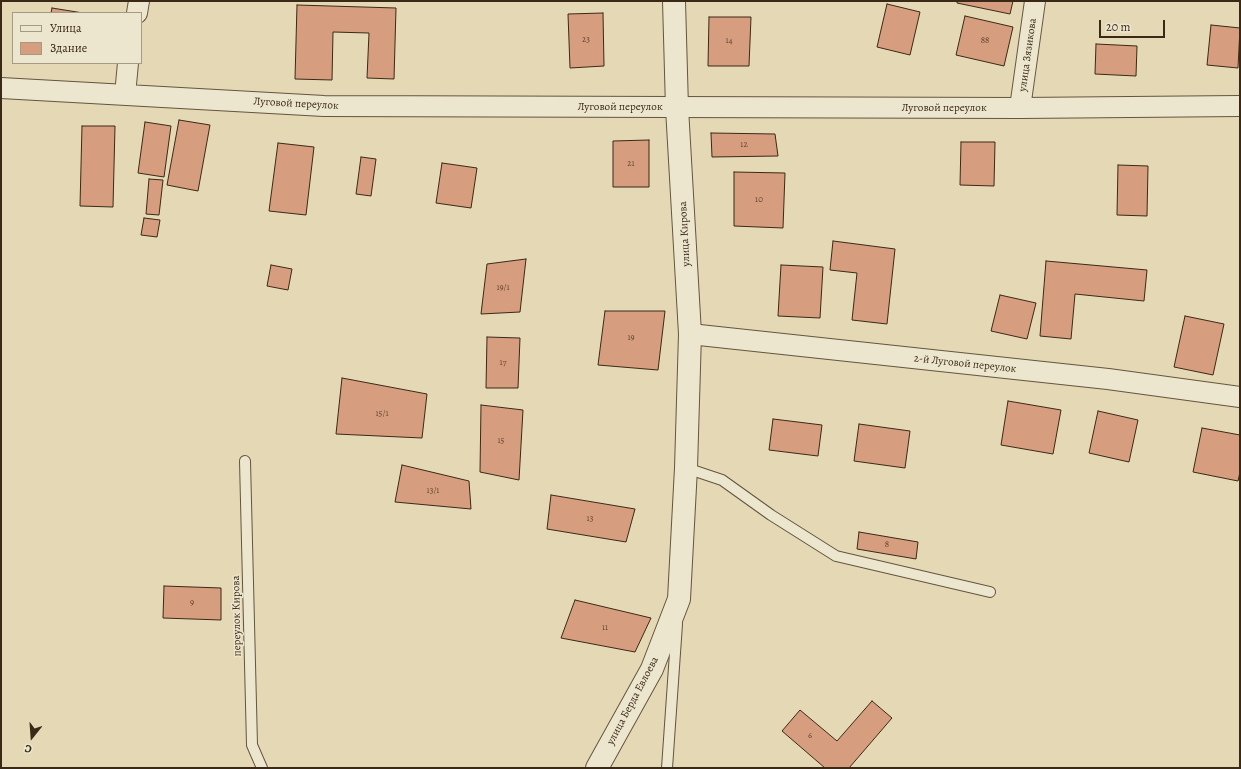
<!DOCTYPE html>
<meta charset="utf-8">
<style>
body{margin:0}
#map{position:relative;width:1241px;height:769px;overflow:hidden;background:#e4d8b5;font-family:Alegreya,serif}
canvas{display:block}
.frame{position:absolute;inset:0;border:2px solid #3a2916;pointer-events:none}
.legend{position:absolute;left:12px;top:12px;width:130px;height:52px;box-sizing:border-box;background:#ede6cf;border:1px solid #a59a85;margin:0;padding:5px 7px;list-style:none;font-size:12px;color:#3a2916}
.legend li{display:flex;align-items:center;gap:8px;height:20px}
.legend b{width:20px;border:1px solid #a59a85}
.north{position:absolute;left:12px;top:717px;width:40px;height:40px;-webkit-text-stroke:3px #ede6cf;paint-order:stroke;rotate:197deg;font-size:11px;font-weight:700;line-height:16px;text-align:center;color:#3a2916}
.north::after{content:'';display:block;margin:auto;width:14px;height:18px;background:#3a2916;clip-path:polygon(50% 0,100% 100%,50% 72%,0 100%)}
.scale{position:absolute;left:1099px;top:20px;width:66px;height:18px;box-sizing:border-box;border:2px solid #3a2916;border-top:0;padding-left:5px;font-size:12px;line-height:14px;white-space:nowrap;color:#3a2916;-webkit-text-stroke:3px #ede6cf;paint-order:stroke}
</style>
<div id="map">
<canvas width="1241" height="769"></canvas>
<div class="frame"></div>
<ul class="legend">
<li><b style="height:5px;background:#ede6cf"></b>Улица</li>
<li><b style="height:11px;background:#d69d7e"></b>Здание</li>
</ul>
<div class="north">С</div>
<div class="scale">20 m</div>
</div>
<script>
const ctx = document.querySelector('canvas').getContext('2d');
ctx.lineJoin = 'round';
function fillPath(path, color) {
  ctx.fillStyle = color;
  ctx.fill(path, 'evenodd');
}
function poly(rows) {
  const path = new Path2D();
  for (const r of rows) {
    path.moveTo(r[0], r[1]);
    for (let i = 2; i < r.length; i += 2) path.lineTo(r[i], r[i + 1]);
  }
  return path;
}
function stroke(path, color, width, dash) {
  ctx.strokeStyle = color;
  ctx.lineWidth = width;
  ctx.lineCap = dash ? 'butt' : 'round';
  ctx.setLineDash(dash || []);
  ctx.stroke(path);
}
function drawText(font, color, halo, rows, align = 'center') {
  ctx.font = font + ' Alegreya,serif';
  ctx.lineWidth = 3;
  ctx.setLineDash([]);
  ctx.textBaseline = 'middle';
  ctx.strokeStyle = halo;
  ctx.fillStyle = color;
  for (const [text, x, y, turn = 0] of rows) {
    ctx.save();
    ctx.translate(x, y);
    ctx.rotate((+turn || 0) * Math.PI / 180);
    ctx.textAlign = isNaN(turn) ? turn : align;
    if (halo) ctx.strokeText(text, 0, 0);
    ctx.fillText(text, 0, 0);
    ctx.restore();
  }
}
const building = poly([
 [957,1,1013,1,1010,14,957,3,957,1],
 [887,4,920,12,910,55,877,47,887,4],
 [297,5,396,8,394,79,367,78,369,33,333,32,332,80,295,79,297,5],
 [52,8,83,13,51,13,52,8],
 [603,13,604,66,570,68,568,14,603,13],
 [965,16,1013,27,1004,66,956,55,965,16],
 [709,17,751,17,749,66,708,66,709,17],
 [1211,25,1240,28,1238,68,1207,65,1211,25],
 [1096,44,1137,46,1136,76,1095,74,1096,44],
 [179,120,210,125,198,191,167,185,179,120],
 [145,122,171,126,164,177,138,173,145,122],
 [82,126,115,126,113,207,80,206,82,126],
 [711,133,775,134,778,156,712,157,711,133],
 [649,140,649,187,613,187,613,141,649,140],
 [961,142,995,142,994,186,960,185,961,142],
 [278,143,314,147,306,215,269,211,278,143],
 [361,157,376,159,371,196,356,194,361,157],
 [442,163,477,168,471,208,436,203,442,163],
 [1118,165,1148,166,1147,216,1117,215,1118,165],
 [734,172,785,173,783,228,734,226,734,172],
 [149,179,163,180,159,215,146,214,149,179],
 [144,218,160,220,157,237,141,235,144,218],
 [833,241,895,249,887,324,852,320,857,273,830,270,833,241],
 [526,259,520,312,481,314,487,264,526,259],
 [1046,261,1147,270,1144,301,1075,294,1071,339,1040,336,1046,261],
 [271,265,292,269,288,290,267,286,271,265],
 [781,265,823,267,820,318,778,316,781,265],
 [1000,295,1036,303,1027,339,991,331,1000,295],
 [605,311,665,311,658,370,598,365,605,311],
 [1185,316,1224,324,1213,375,1174,367,1185,316],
 [487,337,520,338,518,388,486,388,487,337],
 [342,378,427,394,422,438,336,434,342,378],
 [1008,401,1061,410,1053,454,1001,445,1008,401],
 [481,405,523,410,519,480,480,472,481,405],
 [1098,411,1138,420,1129,462,1089,453,1098,411],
 [773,419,822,425,818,456,769,450,773,419],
 [859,424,910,431,905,468,854,461,859,424],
 [1202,428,1240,435,1240,472,1238,481,1193,472,1202,428],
 [402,465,469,481,471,509,395,502,402,465],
 [551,495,635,509,626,542,547,529,551,495],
 [859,532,918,542,916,559,857,549,859,532],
 [164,586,221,588,221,620,163,618,164,586],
 [575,600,651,618,635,652,561,638,575,600],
 [872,701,892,718,849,768,825,768,782,731,800,710,837,741,872,701]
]);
fillPath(building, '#d69d7e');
stroke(building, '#3a2916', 1);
const service = poly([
 [245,461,252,745,262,768],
 [686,468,722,480,771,515,836,556,990,592],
 [667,768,677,624]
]);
const minor = poly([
 [137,13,139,1],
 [1,88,324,106,1020,108,1240,106],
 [125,95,128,63],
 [1020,108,1035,1],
 [690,334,1108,379,1240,397]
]);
const tertiary = poly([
 [597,768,652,669,679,599,686,468,690,334,677,108,674,1]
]);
stroke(service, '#64553e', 12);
stroke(minor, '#64553e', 22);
stroke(tertiary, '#64553e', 24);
stroke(service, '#ede6cf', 10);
stroke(minor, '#ede6cf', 20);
stroke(tertiary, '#ede6cf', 22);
drawText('9px', '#614630', null, [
 ["23",586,40],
 ["14",729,41],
 ["88",985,41],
 ["12",744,145],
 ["21",631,164],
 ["10",759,200],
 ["19/1",503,288],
 ["19",631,338],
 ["17",503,363],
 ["15/1",382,414],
 ["15",501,441],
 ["13/1",433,491],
 ["13",590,519],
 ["8",887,545],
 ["9",192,603],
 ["11",605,628],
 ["6",810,736]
]);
drawText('11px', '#3a2916', '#ede6cf', [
 ["улица Зязикова",1028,55,-82],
 ["Луговой переулок",296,104,3],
 ["Луговой переулок",620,107],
 ["Луговой переулок",944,108],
 ["улица Кирова",685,234,-93],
 ["2-й Луговой переулок",965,364,6],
 ["переулок Кирова",237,616,-91],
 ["улица Берда Евлоева",633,701,-62]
]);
</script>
